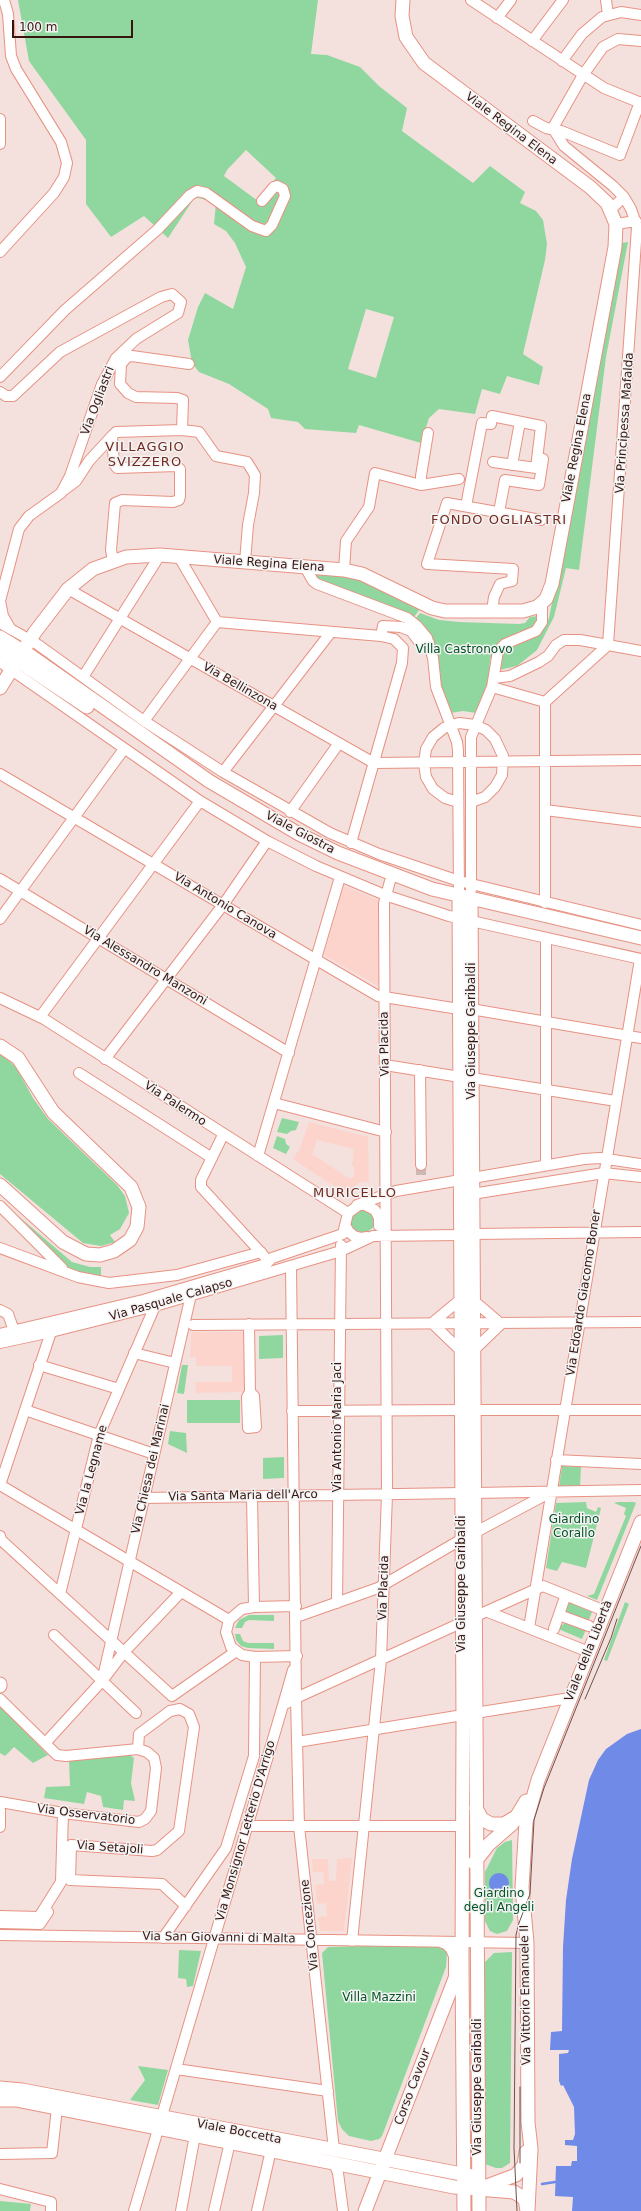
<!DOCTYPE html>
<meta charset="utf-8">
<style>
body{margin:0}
#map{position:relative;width:641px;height:2211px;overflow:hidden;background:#f4e1dd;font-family:"DejaVu Sans",sans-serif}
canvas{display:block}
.scale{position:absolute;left:12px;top:20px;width:121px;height:18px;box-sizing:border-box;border:2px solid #371611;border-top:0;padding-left:5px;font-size:12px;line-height:14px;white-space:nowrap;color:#371611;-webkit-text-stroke:3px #f3f3f3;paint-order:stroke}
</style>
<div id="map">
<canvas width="641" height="2211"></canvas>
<div class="scale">100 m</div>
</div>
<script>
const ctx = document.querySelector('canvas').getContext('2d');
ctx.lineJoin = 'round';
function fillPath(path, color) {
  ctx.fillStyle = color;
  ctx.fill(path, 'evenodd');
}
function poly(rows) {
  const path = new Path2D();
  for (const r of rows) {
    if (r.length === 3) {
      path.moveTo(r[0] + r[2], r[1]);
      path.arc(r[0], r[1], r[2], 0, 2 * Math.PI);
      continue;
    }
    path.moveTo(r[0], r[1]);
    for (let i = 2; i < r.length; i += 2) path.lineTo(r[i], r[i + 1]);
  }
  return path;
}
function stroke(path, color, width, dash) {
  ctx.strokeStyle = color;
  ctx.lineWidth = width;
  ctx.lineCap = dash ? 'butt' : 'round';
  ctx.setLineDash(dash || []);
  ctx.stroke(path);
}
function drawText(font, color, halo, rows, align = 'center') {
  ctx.font = font + ' "DejaVu Sans",sans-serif';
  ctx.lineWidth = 3;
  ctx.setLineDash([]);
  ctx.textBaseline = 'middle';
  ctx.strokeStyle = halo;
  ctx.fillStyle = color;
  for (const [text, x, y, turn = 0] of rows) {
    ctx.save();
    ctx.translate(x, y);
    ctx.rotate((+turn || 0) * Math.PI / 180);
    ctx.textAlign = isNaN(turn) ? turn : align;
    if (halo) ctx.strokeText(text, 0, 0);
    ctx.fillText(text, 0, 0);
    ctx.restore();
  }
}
fillPath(poly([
 [344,886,378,900,378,986,324,955],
 [309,1122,368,1137,369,1182,360,1182,346,1194,293,1159,300,1148],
 [317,1140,354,1149,352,1166,354,1166,354,1176,350,1179,312,1154],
 [191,1332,243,1332,245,1392,196,1393,195,1382,232,1382,232,1366,196,1366,196,1356,190,1358],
 [352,1858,344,1931,320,1931,318,1917,327,1916,326,1903,317,1904,315,1885,324,1884,323,1872,313,1872,312,1859,328,1859,329,1881,336,1881,337,1859]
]), '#fcd4cc');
fillPath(poly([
 [18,0,318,0,311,54,327,55,360,67,379,86,407,108,402,131,473,183,490,166,525,192,520,203,536,211,543,220,547,244,545,260,523,354,543,367,539,385,507,376,500,394,482,389,475,414,439,409,429,418,421,443,359,425,356,433,305,429,298,422,271,418,268,409,229,384,199,372,192,363,188,340,198,307,205,293,233,309,246,267,235,243,226,231,214,224,216,203,195,197,168,238,144,216,111,237,86,204,86,140,29,61],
 [246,150,276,178,258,201,224,176,227,170],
 [366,309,394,317,376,378,348,369],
 [628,242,606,357,579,570,566,568,554,617,537,650,517,666,499,670,502,654,505,650,537,636,544,629,549,618,621,243],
 [316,575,337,575,359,579,420,609,414,617,317,581],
 [420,613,439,620,459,622,519,624,525,623,530,617,538,616,533,627,503,639,494,648,490,660,489,679,476,713,463,711,450,713,442,693,436,647,429,632,416,618],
 [0,1053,16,1067,33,1098,48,1119,117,1185,125,1196,129,1213,120,1229,110,1235,115,1242,101,1246,83,1243,0,1174],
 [282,1118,299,1122,296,1130,291,1131,287,1134,277,1132],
 [277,1136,285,1139,286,1144,290,1147,286,1154,273,1148],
 [4,1204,72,1262,90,1267,101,1267,101,1278,89,1276,69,1268,56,1259],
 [361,1208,374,1215,375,1226,366,1233,355,1231,351,1225,350,1218],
 [283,1335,283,1358,259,1359,259,1336],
 [182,1365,188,1365,184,1394,177,1393],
 [187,1400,240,1400,240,1423,187,1423],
 [170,1431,186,1433,187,1453,168,1444],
 [284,1457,284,1478,263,1479,263,1458],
 [562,1466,581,1467,580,1487,559,1487],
 [586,1502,587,1508,596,1512,598,1507,601,1508,586,1568,562,1562,557,1571,546,1568,556,1503],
 [618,1502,634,1502,636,1503,597,1600,587,1596,594,1594,626,1516,624,1514,626,1508,614,1503],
 [566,1601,592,1612,588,1622,566,1613,567,1609,564,1607],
 [625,1602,629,1604,607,1661,604,1660],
 [249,1615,274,1615,274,1621,249,1620,245,1622,242,1628,235,1628,239,1620],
 [565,1621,587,1627,582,1639,556,1628,558,1623,563,1625],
 [235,1634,240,1634,243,1641,248,1643,274,1643,274,1649,248,1648,241,1646,236,1640],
 [0,1706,48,1755,33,1763,14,1747,5,1756,0,1753],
 [130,1755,134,1758,131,1783,135,1801,124,1800,123,1810,103,1807,101,1796,87,1792,84,1804,44,1798,46,1787,70,1786,69,1760],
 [512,1840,513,1920,507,1931,497,1934,490,1931,485,1921,485,1872,497,1848,505,1842],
 [439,1944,445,1947,447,1953,446,1967,382,2136,379,2139,371,2141,349,2136,342,2129,338,2121,322,1953,328,1947],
 [179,1950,201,1951,193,1986,187,1987,186,1979,178,1978],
 [512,1952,510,2163,502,2168,496,2168,482,2163,482,1965,494,1953],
 [138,2066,168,2070,158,2105,130,2100,145,2080],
 [0,2201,31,2204,30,2211,0,2211]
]), '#90d79f');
fillPath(poly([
 [641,1729,641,2211,572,2211,573,2197,555,2196,556,2166,571,2166,572,2161,577,2161,577,2146,565,2145,565,2140,573,2140,575,2134,574,2107,563,2085,561,2086,559,2081,559,2054,568,2053,569,2050,550,2050,551,2032,562,2031,563,1947,566,1900,572,1859,589,1780,598,1760,606,1749,627,1734],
 [499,1883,10]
]), '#6f8ae7');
stroke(poly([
 [542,2184,555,2182]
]), '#6f8ae7', 2.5);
stroke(poly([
 [421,1165,421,1179]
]), '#ceb8b4', 10, [10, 5]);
const minor = poly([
 [471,0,604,88,641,103],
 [606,0,608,15],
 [497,18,511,0],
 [532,41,563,0],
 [562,61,582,34,602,17,621,12,641,15],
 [0,119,0,144],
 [533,121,546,128,561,131,620,155,640,102],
 [611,209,624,197],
 [616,224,636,221],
 [0,252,54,193,64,177,67,163,61,142,16,69,11,56,8,14,4,0],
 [0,377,65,310,157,230,190,195,197,191,206,193,252,226,266,231,272,225,285,196,283,189,277,186,274,187,262,201],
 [0,392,6,396,13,396,60,352,161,297,172,294,181,302,178,313,136,339,116,358,102,384,70,476,61,493,29,516,19,529,0,601,3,616,10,628],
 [182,430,199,432,216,456,247,462,255,475,254,493,248,525,245,562],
 [512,465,520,422],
 [421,485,421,476,428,433],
 [64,490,76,481,89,461,112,436],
 [466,506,482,423,491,424,492,416,541,426,536,468,493,462],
 [499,512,505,480,539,485,543,459],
 [179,557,217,622,381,636,394,639,403,648,402,663,351,843],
 [113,560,111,550,115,503,122,500,173,502,179,500,180,496,180,469,176,466,117,468,114,464,112,436,116,432,182,430,183,400,177,398,136,397,128,393,120,384,121,364,127,357,132,356,189,364],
 [305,567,313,581,317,584,407,618,417,626,427,638,433,658,436,687,457,742,458,750,459,896],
 [344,570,346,541,369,507,375,473,421,485,459,479],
 [68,589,374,763,641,760],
 [492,611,494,597,500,584,512,581,513,569,427,564,447,503,541,520],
 [0,623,37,644,144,721,223,772,330,833,379,854,459,881,641,925],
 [381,636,383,626,401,627,411,631,420,643,429,643],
 [0,662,200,801,267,841,316,866,385,895,449,916,641,959],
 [83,677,160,555],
 [494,678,510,676,539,662,548,656,556,645,564,640,580,640,608,645,637,227,631,209,624,197,613,186,564,146,554,130,554,126,583,75,603,47,618,39,641,41],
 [492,687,545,702],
 [545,702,608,645,641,651],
 [144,721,217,622],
 [223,772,331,632],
 [0,774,378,996,459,1009],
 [458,802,445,798,433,789,426,777,424,763,426,749,433,737,444,728,459,723,475,725,486,730,495,739,503,756,502,775,495,787,485,797,471,802],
 [545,810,641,822],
 [290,812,339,743],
 [0,879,289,1053],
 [471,890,471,737,492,687,498,651,505,644,536,631,542,622,542,603],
 [545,903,545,702],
 [0,919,124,749],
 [546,938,546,1165],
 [0,998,44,1019,348,1213],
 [471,1009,641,1038],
 [40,1017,200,801],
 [105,1059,223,905,267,841],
 [385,1065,460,1077],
 [420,1070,421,1165],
 [79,1073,212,1158],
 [472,1078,616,1101],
 [274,1103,386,1132],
 [223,1135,201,1180,201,1187,264,1256],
 [258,1156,340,877],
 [472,1194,604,1173,641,1177],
 [357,1205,396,1191,584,1159,600,1158,641,1164],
 [0,1206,62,1268],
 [345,1225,349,1232,354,1236,361,1238,367,1237],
 [473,1234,641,1232],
 [0,1248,78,1277,109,1283,177,1275,261,1252],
 [473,1300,501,1324],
 [0,1310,8,1314,13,1328],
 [432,1323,460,1350],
 [432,1323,461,1299],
 [249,1324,250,1392,254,1396,256,1427,248,1428,247,1397,250,1392],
 [193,1325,641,1322],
 [0,1334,143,1300,266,1264,272,1258,343,1234,348,1213,359,1205,365,1205,375,1210,379,1218,379,1226],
 [0,1343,51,1332,155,1306,341,1251,373,1236,461,1235],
 [473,1351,501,1324],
 [134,1353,175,1363],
 [39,1365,119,1389],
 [25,1410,154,1454],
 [473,1410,641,1410],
 [292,1411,462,1410],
 [556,1460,641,1464],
 [0,1485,229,1620],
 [0,1485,51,1332],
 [474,1493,641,1490],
 [252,1496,254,1607],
 [144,1498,462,1493],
 [474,1533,549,1493],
 [0,1536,1,1540,172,1696,235,1652],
 [60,1594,99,1435,155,1306],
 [337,1603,341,1245],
 [296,1606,254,1607,242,1609,229,1620,226,1632,231,1647,242,1655,255,1657,297,1656],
 [488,1612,589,1652],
 [559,1615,589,1626],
 [296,1617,378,1588,462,1539],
 [474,1617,543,1586,605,1611],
 [529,1628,640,959],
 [554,1629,564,1600],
 [54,1635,136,1713],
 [102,1681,191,1295],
 [0,1699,57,1755,66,1756,138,1749,147,1752,154,1758,156,1768,151,1811,145,1819,139,1822,63,1813,0,1802],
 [283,1705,293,1670],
 [475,1713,570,1698],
 [49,1739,102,1681,124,1652,181,1592],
 [297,1742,463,1715],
 [138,1749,139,1734,170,1711,180,1709,189,1714,194,1727,179,1831,157,1850,152,1851,71,1845,70,1880,162,1884,186,1906],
 [0,1810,0,1827],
 [247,1826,464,1826],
 [0,1916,39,1917,61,1882,63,1813],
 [0,1923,40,1924,48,1912],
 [0,1935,527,1943],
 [163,1938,226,1848,254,1756,255,1657],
 [352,1941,381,1660,387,1494,384,903,390,881],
 [440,1942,446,1944,451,1949,454,1956,454,1977],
 [176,2069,328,2091],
 [334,2150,299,1826,296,1698,463,1622],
 [0,2154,52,2153,57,2108],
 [334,2163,338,2173,343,2211],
 [0,2189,51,2202,51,2211],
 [134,2211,283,1705,296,1698,291,1266],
 [181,2211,195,2135],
 [214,2211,230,2142],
 [257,2211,271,2150]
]);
const major = poly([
 [0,637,31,656,209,781,299,834,338,853,432,889,641,938],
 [0,649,87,707],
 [0,688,35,632,68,589,93,569,126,557,160,555,344,570,362,574,432,608,445,611,523,611,537,607,546,599,552,584,615,247,616,224,607,203,590,187,424,63,406,37,402,16,403,0],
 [459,896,463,1724,462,1962,464,2211],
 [471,899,479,2211],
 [0,1046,18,1058,53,1112,131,1187,139,1207,137,1227,130,1240,114,1251,100,1255,86,1254,63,1242,0,1185],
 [0,1684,0,1686],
 [476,1808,482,1819,491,1824,504,1824,514,1818],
 [474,1863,489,1844,512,1824,526,1801],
 [0,2088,22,2090,472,2176],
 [0,2100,16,2100,51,2107,454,2187,514,2192,525,2199,527,2211],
 [484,2187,516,2175,524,2165,526,2152],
 [365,2211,459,1968],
 [528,2211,531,2149,528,2122,527,1943,522,1887,526,1822,538,1780,641,1522]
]);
stroke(minor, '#e79283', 12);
stroke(major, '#e79283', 15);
stroke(minor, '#fff', 10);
stroke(major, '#fff', 13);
stroke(poly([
 [585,1699,611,1638,617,1619],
 [520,2163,520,2087],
 [517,2211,514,2148,516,1935,519,1923,530,1894,534,1820,544,1788,641,1546]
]), '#6d504b', 1);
drawText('12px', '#371611', '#f3f3f3', [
 ["Viale Regina Elena",511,129,37],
 ["Via Ogliastri",98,401,-69],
 ["Via Principessa Mafalda",625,423,-86],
 ["Viale Regina Elena",577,448,-79],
 ["Viale Regina Elena",269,564,4],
 ["Via Bellinzona",240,687,30],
 ["Viale Giostra",300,833,28],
 ["Via Antonio Canova",225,906,31],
 ["Via Alessandro Manzoni",145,966,31],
 ["Via Giuseppe Garibaldi",472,1031,-90],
 ["Via Placida",385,1044,-91],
 ["Via Palermo",175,1104,33],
 ["Via Edoardo Giacomo Boner",584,1293,-81],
 ["Via Pasquale Calapso",171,1300,-16],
 ["Via Antonio Maria Jaci",338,1427,-90],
 ["Via Chiesa dei Marinai",151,1469,-77],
 ["Via la Legname",92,1470,-75],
 ["Via Santa Maria dell'Arco",243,1496,-1],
 ["Via Giuseppe Garibaldi",462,1584,-90],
 ["Via Placida",384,1588,-88],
 ["Viale della Libertà",589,1651,-68],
 ["Via Osservatorio",86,1815,7],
 ["Via Monsignor Letterio D'Arrigo",246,1831,-74],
 ["Via Setajoli",110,1848,4],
 ["Via Concezione",310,1925,-96],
 ["Via San Giovanni di Malta",219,1938,1],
 ["Via Vittorio Emanuele II",526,1995,-91],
 ["Corso Cavour",413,2087,-69],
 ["Via Giuseppe Garibaldi",478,2087,-90],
 ["Viale Boccetta",239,2132,11]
]);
drawText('12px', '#045324', '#f3f3f3', [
 ["Villa Castronovo",464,650],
 ["Giardino",574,1520],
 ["Corallo",574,1534],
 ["Giardino",499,1894],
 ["degli Angeli",499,1908],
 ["Villa Mazzini",379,1998]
]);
ctx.letterSpacing = '1px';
drawText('13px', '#732a20', '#f3f3f3', [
 ["VILLAGGIO",145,448],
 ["SVIZZERO",145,463],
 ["FONDO OGLIASTRI",499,521],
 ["MURICELLO",355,1194]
]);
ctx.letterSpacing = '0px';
</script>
